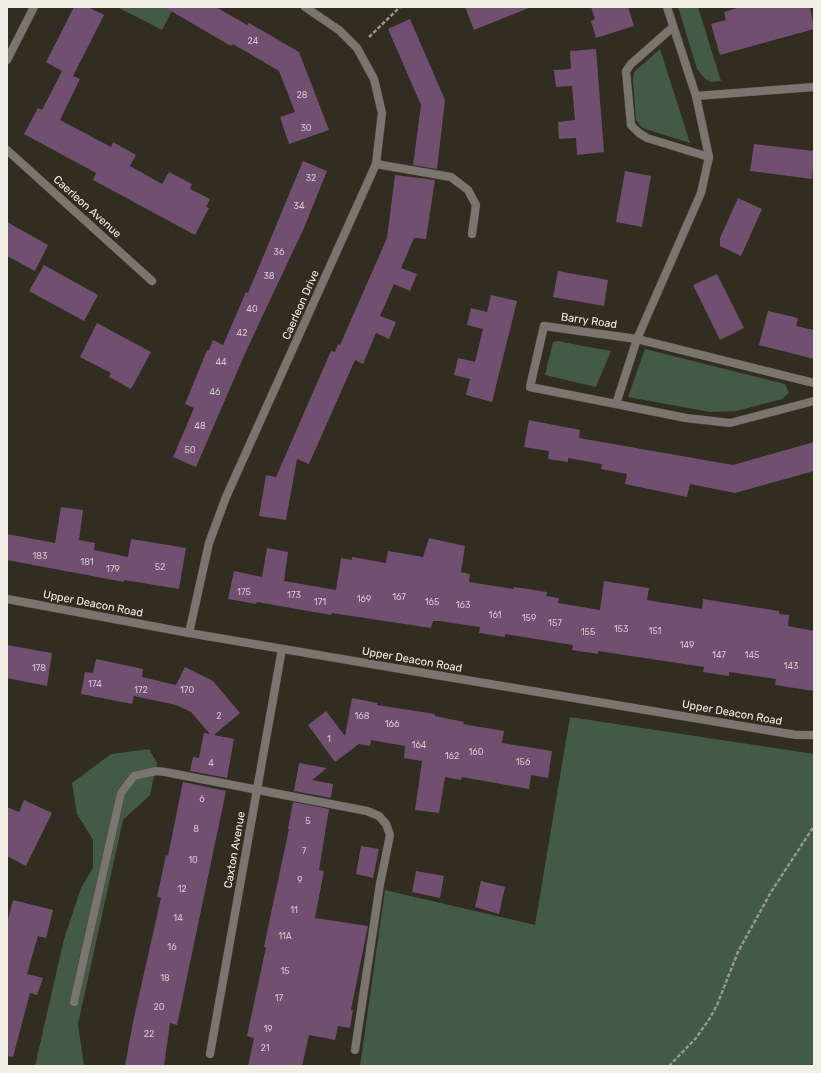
<!DOCTYPE html>
<style>
body{margin:0}
#map{position:relative;width:821px;height:1073px;overflow:hidden;background:#312d20;font-family:Rubik,sans-serif}
canvas{display:block}
.frame{position:absolute;inset:0;border:8px solid #f2efe7;pointer-events:none}
</style>
<div id="map">
<canvas width="821" height="1073"></canvas>
<div class="frame"></div>
</div>
<script>
const ctx = document.querySelector('canvas').getContext('2d');
ctx.lineJoin = 'round';
function fillPath(path, color) {
  ctx.fillStyle = color;
  ctx.fill(path, 'evenodd');
}
function poly(rows) {
  const path = new Path2D();
  for (const r of rows) {
    path.moveTo(r[0], r[1]);
    for (let i = 2; i < r.length; i += 2) path.lineTo(r[i], r[i + 1]);
  }
  return path;
}
function stroke(path, color, width, dash) {
  ctx.strokeStyle = color;
  ctx.lineWidth = width;
  ctx.lineCap = dash ? 'butt' : 'round';
  ctx.setLineDash(dash || []);
  ctx.stroke(path);
}
function drawText(font, color, halo, rows, align = 'center') {
  ctx.font = font + ' Rubik,sans-serif';
  ctx.lineWidth = 4;
  ctx.setLineDash([]);
  ctx.textBaseline = 'middle';
  ctx.strokeStyle = halo;
  ctx.fillStyle = color;
  for (const [text, x, y, turn = 0] of rows) {
    ctx.save();
    ctx.translate(x, y);
    ctx.rotate((+turn || 0) * Math.PI / 180);
    ctx.textAlign = isNaN(turn) ? turn : align;
    if (halo) ctx.strokeText(text, 0, 0);
    ctx.fillText(text, 0, 0);
    ctx.restore();
  }
}
fillPath(poly([
 [117,7,174,7,162,30],
 [678,7,698,7,721,81,711,82,705,79,697,69],
 [660,49,690,143,642,128,636,120,633,81,634,72],
 [557,341,611,351,596,387,545,375,553,342],
 [645,349,785,384,789,393,782,399,737,411,710,412,628,397],
 [570,717,814,754,814,1066,360,1066,385,890,535,925],
 [149,749,157,763,150,795,123,820,78,1024,84,1066,35,1066,64,939,81,888,93,868,93,840,77,814,72,783,111,754]
]), '#425a46');
fillPath(poly([
 [74,7,88,7,104,15,73,76,80,79,60,120,111,147,113,142,136,155,130,166,162,184,169,172,192,184,190,189,210,199,206,207,209,208,195,235,93,180,96,173,24,134,38,108,42,110,62,71,46,62],
 [164,7,216,7,247,25,249,23,299,52,329,130,289,144,280,117,295,112,279,71,233,44,231,46],
 [465,7,529,7,529,8,474,30],
 [591,7,628,7,634,26,596,38,591,21,595,19],
 [740,7,810,7,814,29,720,55,711,24,726,20,724,12],
 [410,19,445,100,437,169,413,165,421,105,388,29],
 [596,49,604,152,577,155,576,138,559,139,558,122,575,120,572,86,556,87,554,70,571,69,570,51],
 [754,144,814,151,812,179,750,171],
 [303,161,327,171,304,228,247,349,196,467,173,457,194,408,185,404,207,350,209,350,213,340,223,345,246,292,248,293],
 [625,171,651,176,642,227,616,222],
 [395,175,435,180,426,239,414,238,401,268,417,274,410,291,394,284,380,316,396,322,389,339,376,333,363,364,355,360,309,464,297,459,286,520,259,516,266,475,276,477,331,351,335,352,338,344,340,345,387,238],
 [738,198,762,209,741,256,720,246,720,238],
 [7,222,48,245,35,271,7,256],
 [44,265,98,295,84,321,29,291],
 [558,271,608,280,604,306,553,297],
 [717,274,744,328,720,340,693,285],
 [491,295,517,301,492,402,466,395,470,379,454,375,458,358,475,362,483,329,467,325,471,308,487,312],
 [768,311,798,318,796,326,814,330,814,359,759,345],
 [97,323,151,352,131,389,109,377,111,373,80,357],
 [529,420,580,430,579,438,733,465,814,442,814,471,735,493,690,484,687,497,625,484,627,474,601,469,602,464,568,458,568,462,548,459,549,451,524,447],
 [61,507,83,510,79,540,95,543,94,550,128,557,131,539,186,548,179,589,124,580,124,582,7,560,7,534,55,543],
 [429,538,465,546,461,572,470,574,469,582,514,589,514,587,547,592,546,596,559,598,558,603,600,610,604,581,649,588,647,600,702,609,703,599,779,611,779,614,789,615,788,626,814,631,814,691,775,685,776,679,729,672,729,676,703,672,704,667,598,651,598,654,572,650,573,645,505,634,505,637,479,633,480,627,439,621,433,621,431,628,332,613,331,615,257,602,256,604,228,599,234,571,262,577,267,548,288,552,284,581,336,590,341,558,352,560,352,557,386,563,388,551,423,557],
 [7,645,52,653,47,686,7,678],
 [96,659,143,669,142,677,176,685,185,667,213,681,240,713,214,735,234,739,227,778,190,771,193,757,199,758,204,733,210,734,191,712,176,705,134,696,132,704,81,694,85,672,93,673],
 [352,698,377,703,377,705,435,714,435,716,464,722,463,724,504,731,502,743,552,751,548,778,531,775,529,789,462,777,461,780,445,777,439,813,415,810,422,761,404,758,405,746,371,740,370,746,359,744,335,762,308,725,326,711,345,736],
 [299,763,327,768,312,780,333,784,331,798,294,791],
 [183,782,226,791,177,1025,170,1023,164,1066,125,1066,133,1022,161,898,157,897,166,855,168,856],
 [24,800,52,813,26,866,7,856,7,807,19,812],
 [293,802,329,809,319,870,324,871,315,918,368,926,351,1010,353,1010,350,1028,338,1026,335,1040,309,1035,302,1066,248,1066,254,1038,247,1036,266,947,264,947,270,918,289,829,288,829],
 [361,846,379,849,373,878,356,874],
 [416,871,444,876,440,898,412,892],
 [481,881,505,887,499,914,475,907],
 [13,900,53,910,46,938,38,936,27,974,43,978,37,995,30,993,13,1057,7,1056,7,923]
]), '#704f71');
const service = poly([
 [376,164,451,177,468,190,476,205,472,234],
 [74,1002,121,793,134,776,156,771,165,772,367,811,379,816,386,824,390,835,380,884,355,1050]
]);
const minor = poly([
 [667,7,696,96,709,157,701,193,637,339,616,404,686,418,730,423,814,401],
 [673,27,631,64,626,71,631,125,639,133,647,138,709,157],
 [7,60,34,7],
 [696,96,814,87],
 [7,150,152,281],
 [616,404,530,387,544,326,637,339,814,383],
 [189,633,209,543,226,497,376,164,382,113,374,79,357,48,339,30,305,7],
 [210,1054,282,649]
]);
const tertiary = poly([
 [7,599,189,633,436,675,796,735,814,735]
]);
stroke(service, '#4c483c', 9);
stroke(minor, '#4c483c', 9);
stroke(tertiary, '#4c483c', 9);
stroke(poly([
 [369,37,400,7],
 [669,1066,696,1038,710,1018,717,1005,738,952,771,892,814,826]
]), '#99968b', 2.5, [4, 2]);
stroke(service, '#7b7570', 8);
stroke(minor, '#7b7570', 8);
stroke(tertiary, '#7b7570', 8);
drawText('9px', '#d2c7ca', null, [
 ["24",253,41],
 ["28",302,95],
 ["30",306,128],
 ["32",311,178],
 ["34",299,206],
 ["36",279,252],
 ["38",269,276],
 ["40",252,309],
 ["42",242,333],
 ["44",221,362],
 ["46",215,392],
 ["48",200,426],
 ["50",190,450],
 ["183",40,556],
 ["181",87,562],
 ["52",160,567],
 ["179",113,569],
 ["175",244,592],
 ["173",294,595],
 ["167",399,597],
 ["169",364,599],
 ["171",320,602],
 ["165",432,602],
 ["163",463,605],
 ["161",495,615],
 ["159",529,618],
 ["157",555,623],
 ["153",621,629],
 ["151",655,631],
 ["155",588,632],
 ["149",687,645],
 ["147",719,655],
 ["145",752,655],
 ["143",791,666],
 ["178",39,668],
 ["174",95,684],
 ["172",141,690],
 ["170",187,690],
 ["2",219,716],
 ["168",362,716],
 ["166",392,724],
 ["1",329,739],
 ["164",419,745],
 ["160",476,752],
 ["162",452,756],
 ["156",523,762],
 ["4",211,763],
 ["6",202,799],
 ["5",308,821],
 ["8",196,829],
 ["7",304,851],
 ["10",193,860],
 ["9",300,880],
 ["12",182,889],
 ["11",294,910],
 ["14",178,918],
 ["11A",285,936],
 ["16",172,947],
 ["15",285,971],
 ["18",165,978],
 ["17",279,998],
 ["20",159,1007],
 ["19",268,1029],
 ["22",149,1034],
 ["21",265,1048]
]);
drawText('11px', '#f2efe7', '#312d20', [
 ["Caerleon Avenue",87,207,42],
 ["Caerleon Drive",301,305,-66],
 ["Barry Road",589,321,8],
 ["Upper Deacon Road",93,604,11],
 ["Upper Deacon Road",412,660,10],
 ["Upper Deacon Road",732,713,10],
 ["Caxton Avenue",235,850,-80]
]);
</script>
